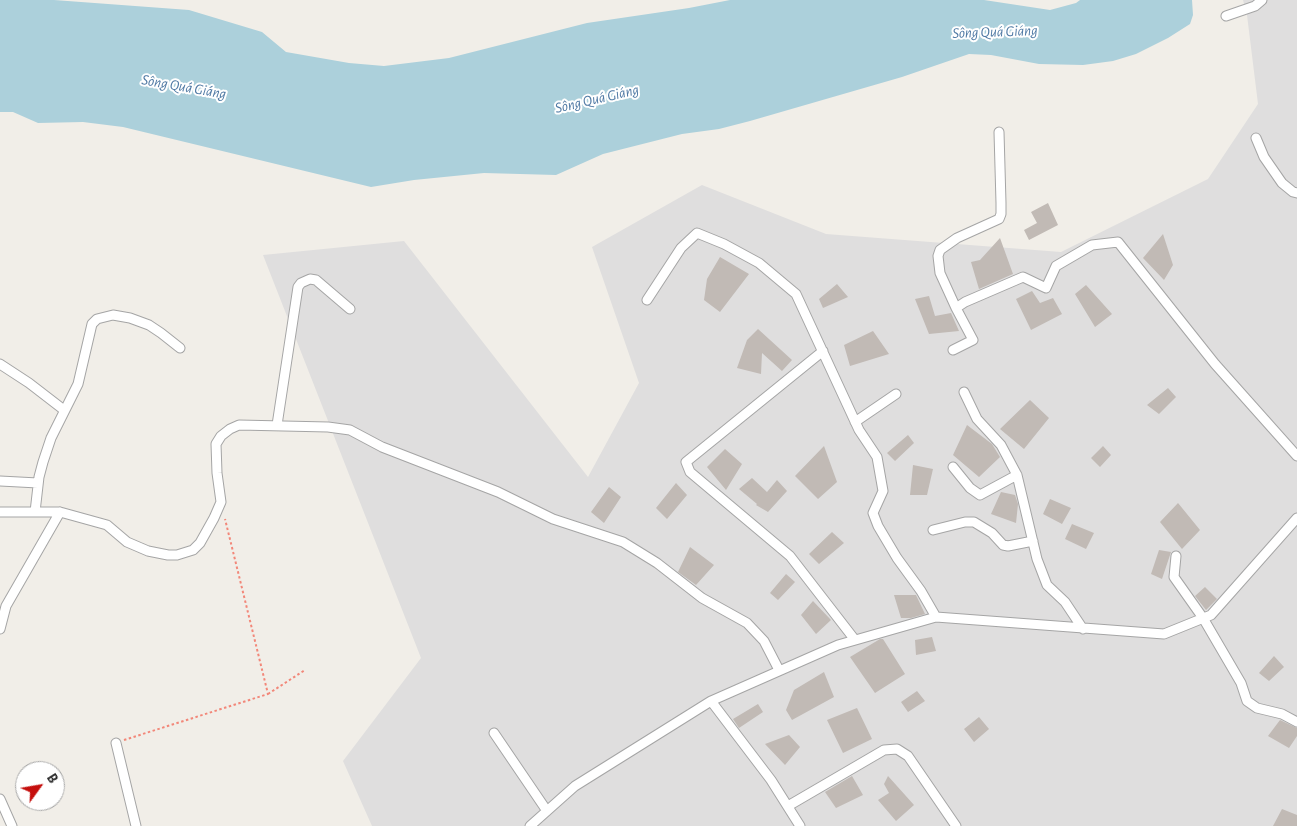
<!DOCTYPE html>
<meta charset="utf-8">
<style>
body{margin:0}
#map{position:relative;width:1297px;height:826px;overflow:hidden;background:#f1eee8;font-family:"Alegreya Sans",sans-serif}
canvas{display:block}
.north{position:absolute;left:15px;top:761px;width:50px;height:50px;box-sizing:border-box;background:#fff;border:1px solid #a6a6a6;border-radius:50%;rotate:58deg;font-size:14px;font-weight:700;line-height:20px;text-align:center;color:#212121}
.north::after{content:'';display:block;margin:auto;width:18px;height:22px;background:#c50f0d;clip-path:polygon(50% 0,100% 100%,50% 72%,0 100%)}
</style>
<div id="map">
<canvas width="1297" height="826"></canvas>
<div class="north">B</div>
</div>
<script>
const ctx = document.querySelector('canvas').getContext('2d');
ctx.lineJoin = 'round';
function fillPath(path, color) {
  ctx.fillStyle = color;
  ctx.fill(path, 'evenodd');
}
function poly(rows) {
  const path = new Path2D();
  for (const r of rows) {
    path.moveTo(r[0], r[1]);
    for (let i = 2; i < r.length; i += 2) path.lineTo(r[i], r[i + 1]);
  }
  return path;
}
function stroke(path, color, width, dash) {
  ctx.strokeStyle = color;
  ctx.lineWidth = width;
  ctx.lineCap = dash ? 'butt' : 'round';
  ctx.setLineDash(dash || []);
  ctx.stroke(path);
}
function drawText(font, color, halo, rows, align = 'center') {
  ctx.font = font + ' "Alegreya Sans",sans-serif';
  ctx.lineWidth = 4;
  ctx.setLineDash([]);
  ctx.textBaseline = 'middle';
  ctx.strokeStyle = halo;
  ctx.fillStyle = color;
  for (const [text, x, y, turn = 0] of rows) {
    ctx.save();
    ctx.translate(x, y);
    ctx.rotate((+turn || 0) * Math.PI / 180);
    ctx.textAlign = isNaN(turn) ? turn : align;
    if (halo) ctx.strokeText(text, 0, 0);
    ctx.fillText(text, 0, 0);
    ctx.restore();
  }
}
fillPath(poly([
 [1243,0,1297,0,1297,826,372,826,343,761,421,658,263,255,404,241,588,477,639,383,592,247,702,185,826,234,1061,252,1208,179,1258,104,1247,15]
]), '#dfdede');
fillPath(poly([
 [0,0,54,0,189,10,262,32,286,52,349,63,384,66,449,58,587,23,689,8,730,0,984,0,1050,10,1076,3,1080,0,1192,0,1193,15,1190,24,1168,38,1136,54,1113,61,1083,65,1039,64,991,55,969,54,902,77,750,121,719,129,682,134,603,154,556,175,484,173,414,180,371,187,123,127,83,122,38,123,13,112,0,112]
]), '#acd0db');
fillPath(poly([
 [1048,203,1058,225,1029,240,1024,230,1037,223,1031,212],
 [1163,234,1173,265,1164,280,1143,258],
 [1000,238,1013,274,979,289,971,262,980,260],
 [720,257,749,274,720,312,704,300,707,279],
 [837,284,848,297,823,308,819,299],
 [1086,285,1112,314,1095,327,1075,294],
 [1032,291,1040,303,1053,298,1062,314,1031,330,1016,299],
 [929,296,935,316,951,313,959,331,929,334,915,299],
 [758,329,792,360,782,371,762,353,761,374,737,368,747,340],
 [873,331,889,354,850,366,844,345],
 [1168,388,1176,397,1159,414,1147,405],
 [1030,400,1049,418,1024,449,1000,429],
 [967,425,992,444,1000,457,979,477,953,455],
 [908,435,914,443,895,461,887,453],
 [824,446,837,482,818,499,795,476],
 [1103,446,1111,455,1100,467,1091,458],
 [725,449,742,464,726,490,707,467],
 [913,465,933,469,927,495,910,495],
 [752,478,767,492,777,480,787,491,768,512,756,505,757,504,739,489],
 [676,483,687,495,667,519,656,508],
 [609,487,621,497,604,523,591,512],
 [1001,492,1015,495,1018,504,1016,523,991,514],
 [1050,499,1071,508,1062,524,1043,514],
 [1178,503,1200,530,1182,549,1160,522],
 [1072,524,1094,533,1086,549,1065,539],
 [832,532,844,543,819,564,809,554],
 [690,547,714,565,696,585,678,572],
 [1159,550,1171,552,1162,579,1151,574],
 [786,574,795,582,778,600,770,593],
 [1205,587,1217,599,1206,610,1195,596],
 [894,595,916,595,925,614,911,618,901,618],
 [813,601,831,620,816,634,801,615],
 [932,637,936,651,916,655,915,640],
 [880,639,883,639,905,674,875,693,850,657],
 [1274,656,1284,667,1269,681,1259,673],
 [824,672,834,697,792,720,786,710,794,690],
 [917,691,925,701,908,712,901,702],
 [758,704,763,712,739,728,733,719],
 [857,708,872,739,843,753,827,720],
 [979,717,989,729,974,742,964,729],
 [1280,720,1297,728,1297,736,1289,748,1268,736],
 [789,735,800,747,785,765,765,744],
 [852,776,863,795,836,808,825,792],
 [888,776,914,805,896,821,878,800,889,793,884,784],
 [1282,809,1297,815,1297,826,1273,826]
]), '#c1bab5');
const street = poly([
 [1226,16,1255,6,1262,0],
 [1256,138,1264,157,1282,183,1293,192,1297,193],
 [647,300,681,248,697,233,724,244,759,263,796,294,859,430,877,457,883,491,873,513,878,526,897,558,921,591,936,617],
 [956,308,940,273,938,256,940,250,957,238,999,219,1001,214,1001,203,999,132],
 [953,350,973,340,956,308,965,302,1023,277,1046,288,1056,266,1092,245,1118,242,1215,364,1297,456],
 [823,351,686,462,690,472,790,556,855,640],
 [0,364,29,383,64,410],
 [964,392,977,419,1001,445,1017,475,1037,559,1047,585,1065,602,1083,629],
 [855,422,896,394],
 [277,425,298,287,301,283,310,279,316,280,350,309],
 [953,467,970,488,980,495,1017,475],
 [0,481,38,483],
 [0,512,60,512,107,525,127,542,148,551,168,555,177,555,193,550,200,543,214,518,221,502,217,473,216,444,221,436,230,429,239,425,328,427,350,430,382,447,498,492,553,519,623,542,657,563,702,598,747,623,764,641,779,670],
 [35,512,39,477,43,462,51,438,78,384,92,324,97,319,113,315,130,318,149,325,161,333,180,348],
 [933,530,965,522,974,522,992,533,1003,545,1008,546,1033,541],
 [1176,556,1174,577,1203,618,1241,683,1247,701,1257,708,1282,714,1297,722],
 [0,629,6,606,60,512],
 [711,701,771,780,800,826],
 [494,733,547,811],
 [116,743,136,826],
 [0,799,12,826],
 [788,806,884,750,897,749,908,756,956,826],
 [530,826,575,786,711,701,838,645,936,617,1164,634,1211,615,1297,518]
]);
stroke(street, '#a5a5a5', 11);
stroke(poly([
 [268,694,305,670],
 [124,740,268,694,225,519]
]), '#f28779', 2, [2.5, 2.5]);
stroke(street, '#fff', 9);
drawText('italic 15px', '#4f79a4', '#fff', [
 ["Sông Quá Giáng",995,32,-2],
 ["Sông Quá Giáng",184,87,10],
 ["Sông Quá Giáng",597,99,-13]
]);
</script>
